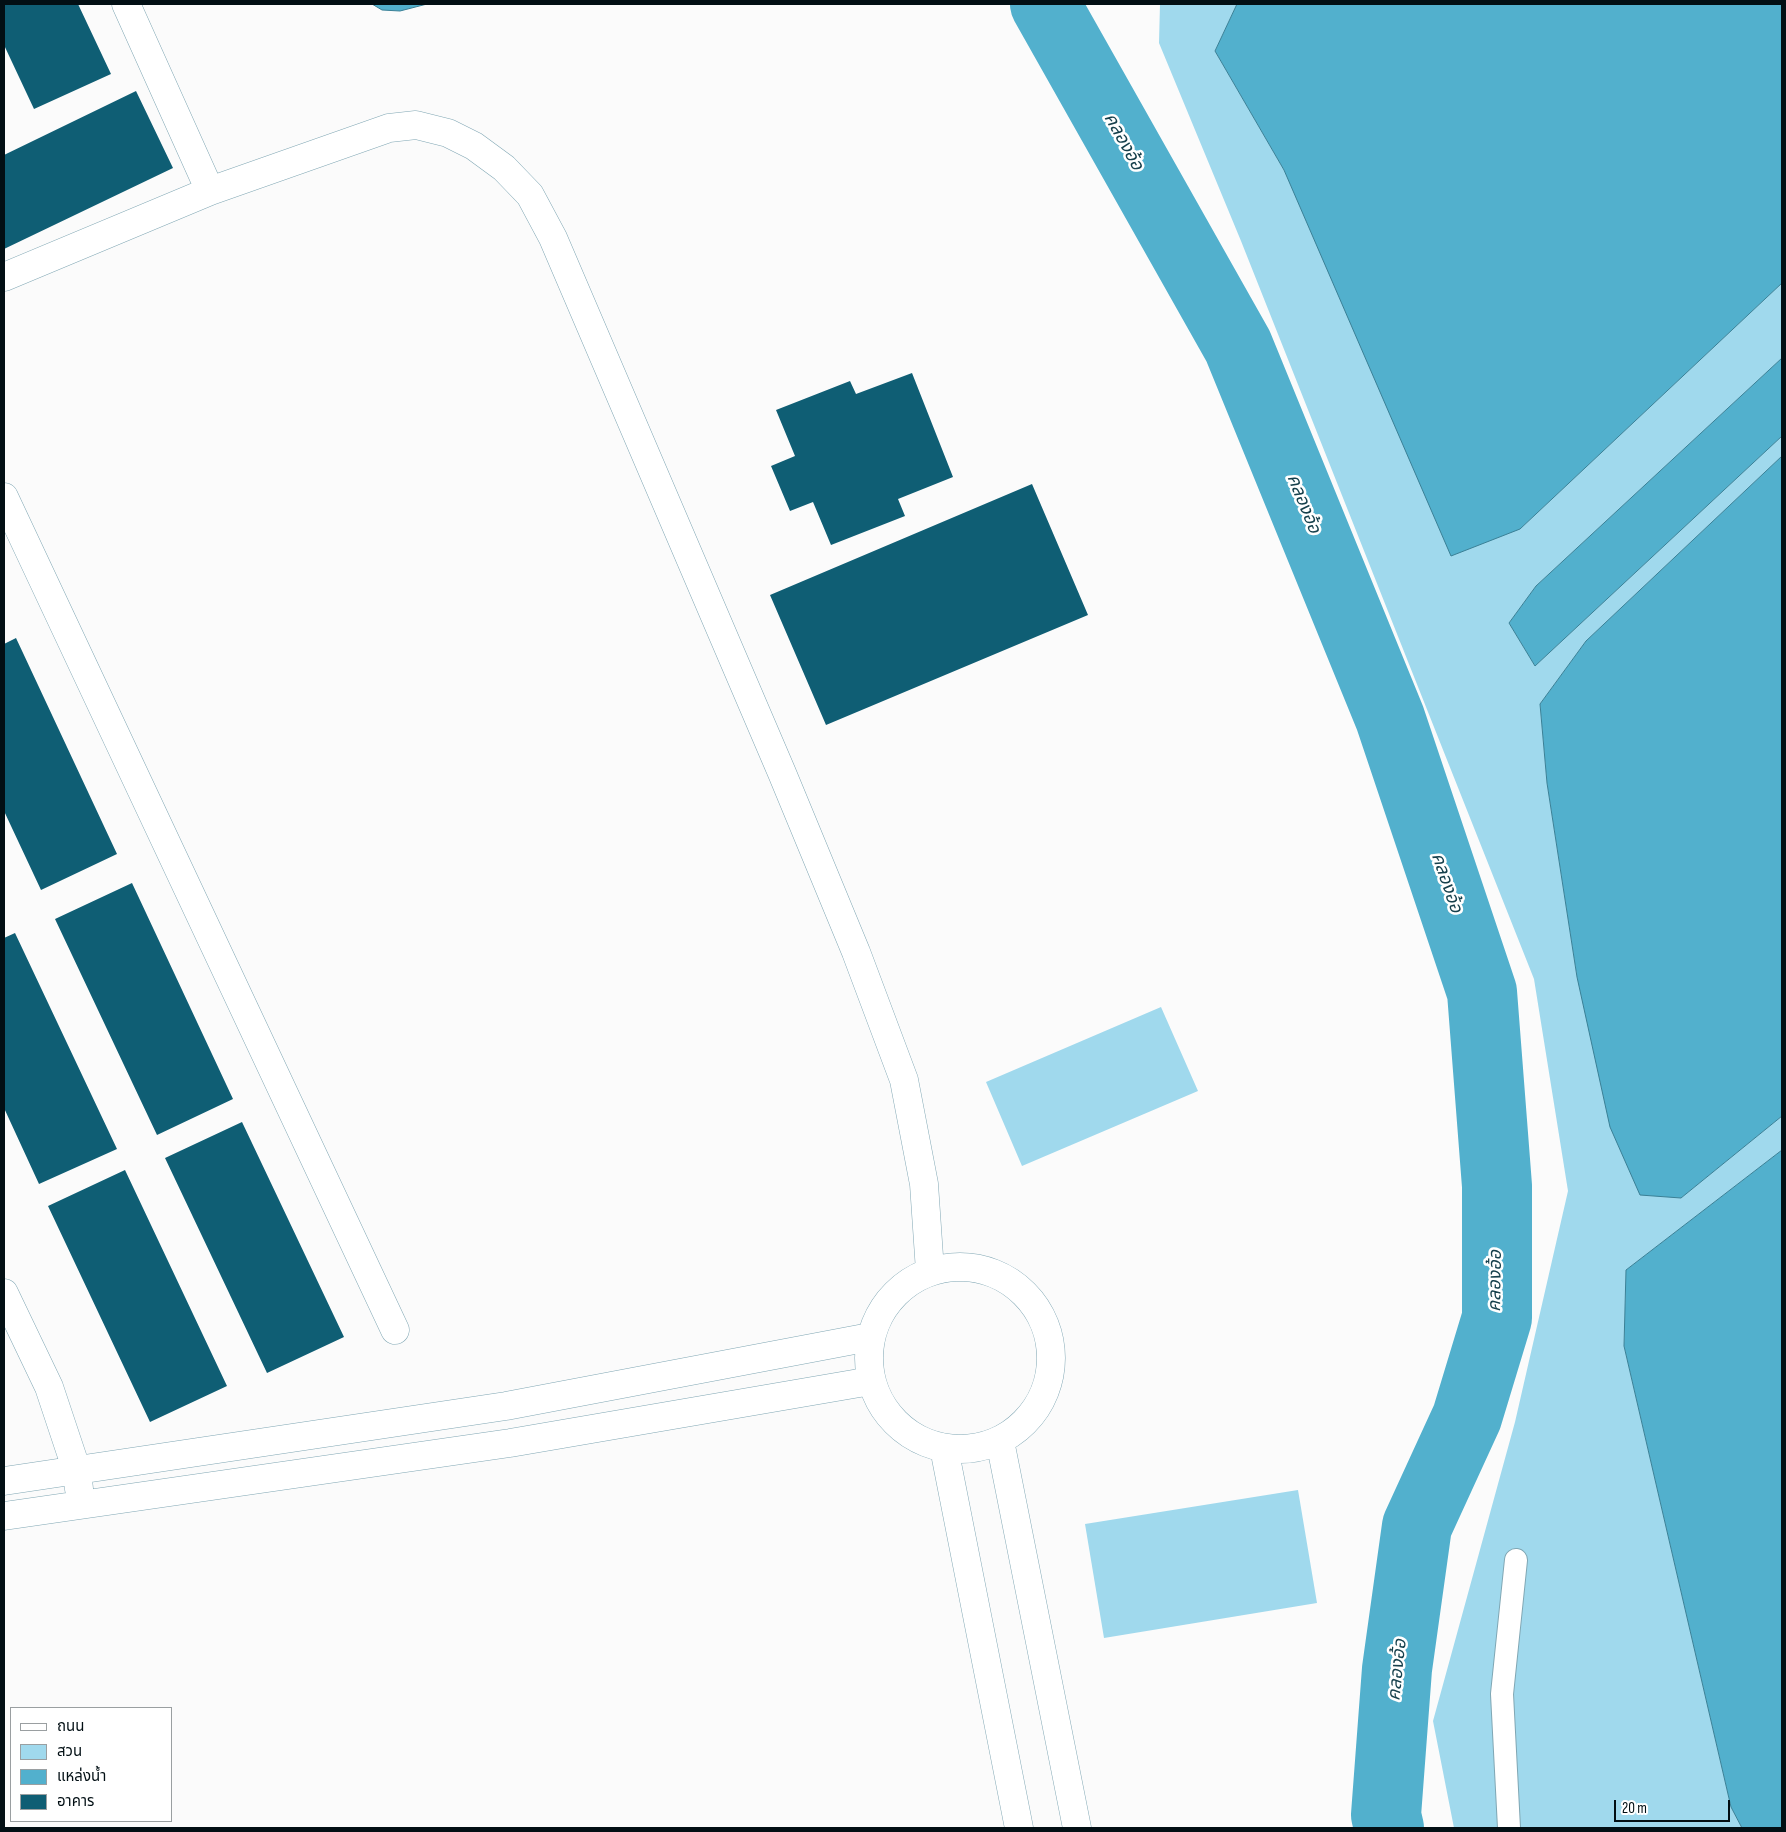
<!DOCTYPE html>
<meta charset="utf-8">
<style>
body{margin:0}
#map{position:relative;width:1786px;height:1832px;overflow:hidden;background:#fbfbfb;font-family:"Sofia Sans Condensed","Noto Sans Thai",sans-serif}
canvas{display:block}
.frame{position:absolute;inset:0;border:5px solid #020f14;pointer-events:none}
.legend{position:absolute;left:10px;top:1707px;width:162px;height:115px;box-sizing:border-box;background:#fff;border:1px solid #9a9fa1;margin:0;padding:6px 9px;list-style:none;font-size:15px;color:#020f14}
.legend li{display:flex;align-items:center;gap:10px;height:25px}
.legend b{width:25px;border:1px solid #9a9fa1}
.scale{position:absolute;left:1614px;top:1800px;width:116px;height:22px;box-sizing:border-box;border:2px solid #020f14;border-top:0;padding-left:6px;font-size:15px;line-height:18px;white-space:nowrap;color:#020f14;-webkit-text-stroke:4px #fff;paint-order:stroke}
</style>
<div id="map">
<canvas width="1786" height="1832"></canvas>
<div class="frame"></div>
<ul class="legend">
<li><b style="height:6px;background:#fff"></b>ถนน</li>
<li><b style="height:14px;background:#a0d9ed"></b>สวน</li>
<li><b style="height:14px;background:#52b0cd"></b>แหล่งน้ำ</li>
<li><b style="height:14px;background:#0f5e74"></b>อาคาร</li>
</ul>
<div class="scale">20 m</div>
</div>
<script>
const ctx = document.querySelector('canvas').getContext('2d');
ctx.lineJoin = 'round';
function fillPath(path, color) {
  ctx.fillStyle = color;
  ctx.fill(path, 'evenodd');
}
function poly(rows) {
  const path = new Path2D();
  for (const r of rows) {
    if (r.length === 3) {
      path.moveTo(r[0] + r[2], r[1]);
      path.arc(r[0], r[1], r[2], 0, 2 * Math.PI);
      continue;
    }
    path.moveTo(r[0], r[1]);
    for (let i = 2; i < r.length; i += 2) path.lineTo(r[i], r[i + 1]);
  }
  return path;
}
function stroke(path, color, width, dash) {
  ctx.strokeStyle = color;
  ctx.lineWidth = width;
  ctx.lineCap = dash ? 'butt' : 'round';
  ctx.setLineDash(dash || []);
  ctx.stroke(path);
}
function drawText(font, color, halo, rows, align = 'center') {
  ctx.font = font + ' "Sofia Sans Condensed","Noto Sans Thai",sans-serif';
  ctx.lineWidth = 5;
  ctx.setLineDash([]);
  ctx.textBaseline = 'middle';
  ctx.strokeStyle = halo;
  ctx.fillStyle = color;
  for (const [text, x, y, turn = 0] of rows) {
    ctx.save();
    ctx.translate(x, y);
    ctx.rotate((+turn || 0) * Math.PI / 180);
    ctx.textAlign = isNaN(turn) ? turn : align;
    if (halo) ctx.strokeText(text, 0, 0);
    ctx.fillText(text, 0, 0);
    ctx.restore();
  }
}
fillPath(poly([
 [1160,4,1237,4,1215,51,1284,170,1520,529,1782,283,1782,358,1536,586,1509,623,1535,666,1782,436,1782,456,1586,641,1540,704,1547,783,1577,977,1681,1198,1782,1116,1782,1150,1626,1270,1624,1346,1731,1807,1742,1828,1454,1828,1433,1721,1515,1422,1568,1191,1534,979,1241,241,1159,43],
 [1161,1007,1198,1091,1022,1166,986,1082],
 [1298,1490,1317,1603,1104,1638,1085,1524]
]), '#a0d9ed');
const water = poly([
 [372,4,427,4,400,11,382,10,372,4],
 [1237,4,1782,4,1782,283,1520,529,1451,556,1284,170,1215,51,1237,4],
 [1782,358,1782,436,1535,666,1509,623,1536,586,1782,358],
 [1782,456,1782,1116,1681,1198,1640,1195,1610,1127,1577,977,1547,783,1540,704,1586,641,1782,456],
 [1782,1150,1782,1828,1742,1828,1731,1807,1624,1346,1626,1270,1782,1150]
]);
fillPath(water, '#52b0cd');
stroke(water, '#3a8096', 1);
stroke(poly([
 [1045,4,1238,346,1390,718,1482,992,1497,1186,1497,1318,1467,1417,1417,1526,1397,1669,1386,1815,1389,1828]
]), '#52b0cd', 70);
fillPath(poly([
 [4,4,78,4,111,74,34,109,4,45],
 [136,91,173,168,4,249,4,155],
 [912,373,953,477,898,499,905,516,831,545,813,502,790,511,771,466,795,456,776,410,850,381,856,394],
 [1032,484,1088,615,826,725,770,595],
 [16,638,117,854,41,890,4,811,4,644],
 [132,883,233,1099,157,1135,55,919],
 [15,933,117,1149,39,1184,4,1108,4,938],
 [242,1122,344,1337,267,1373,165,1158],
 [125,1170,227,1386,150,1422,48,1206]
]), '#0f5e74');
const lane = poly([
 [1509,1828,1502,1694,1516,1560]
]);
const street = poly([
 [126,4,210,191],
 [4,277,210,191,389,128,416,125,448,133,474,146,504,168,530,195,553,238,782,773,856,952,904,1080,924,1184,930,1271],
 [4,497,395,1330],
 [960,1358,91],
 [4,1293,49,1387,77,1471,79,1489],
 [1000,1441,1077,1828],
 [944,1448,1019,1828],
 [4,1481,506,1406,870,1337],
 [4,1516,510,1443,871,1381]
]);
stroke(lane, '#80a7b4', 24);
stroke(street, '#80a7b4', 29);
stroke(lane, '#fff', 22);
stroke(street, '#fff', 28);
drawText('italic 18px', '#16404c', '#fff', [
 ["คลองอ้อ",1123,142,61],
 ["คลองอ้อ",1303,504,68],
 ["คลองอ้อ",1446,883,71],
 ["คลองอ้อ",1496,1281,-89],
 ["คลองอ้อ",1398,1670,-84]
]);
</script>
